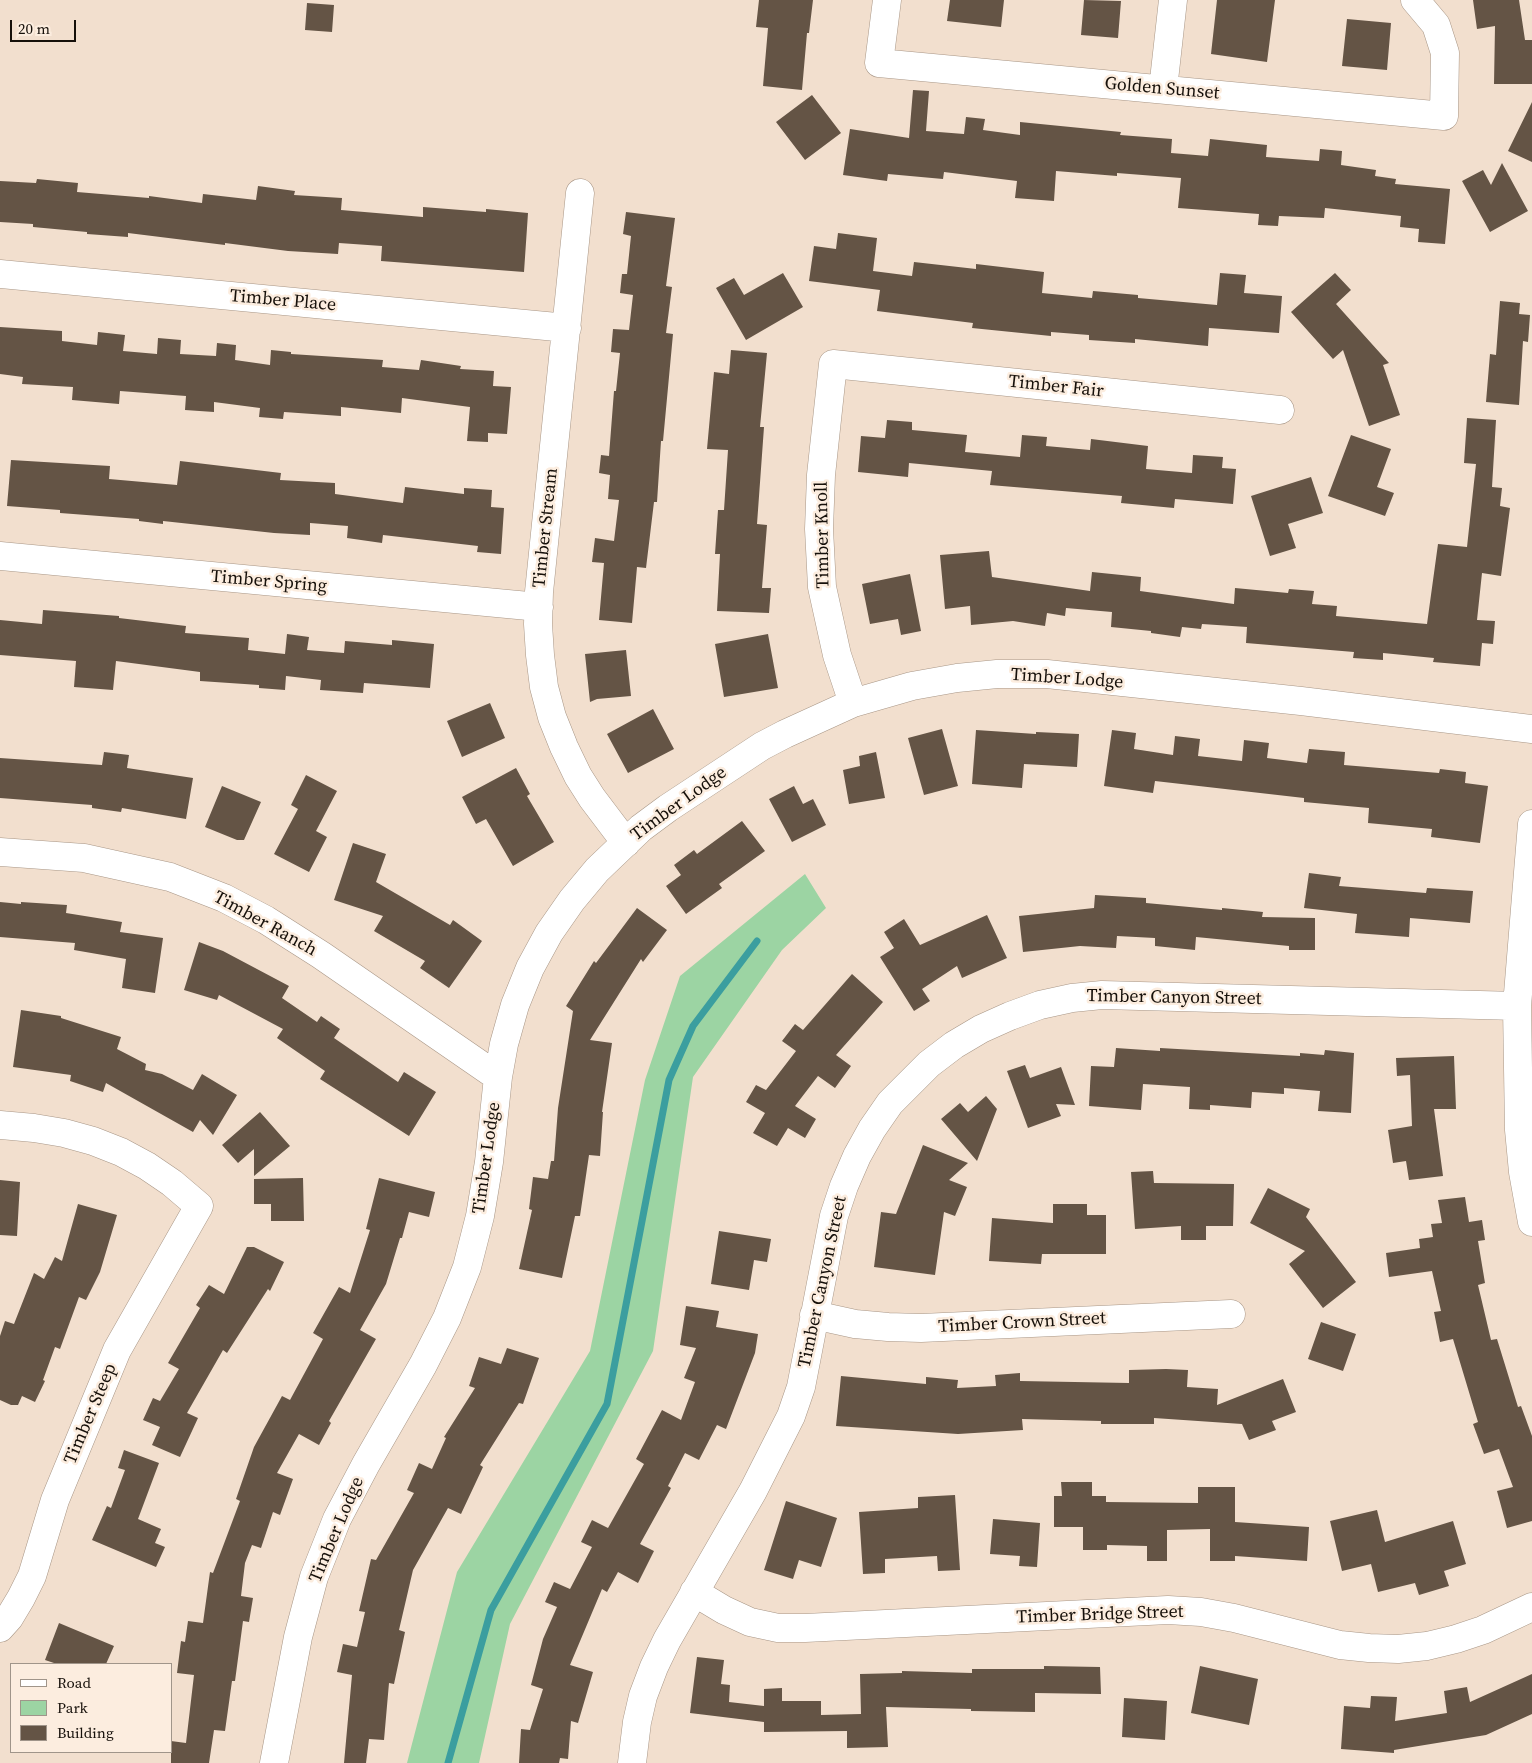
<!DOCTYPE html>
<style>
body{margin:0}
#map{position:relative;width:1532px;height:1763px;overflow:hidden;background:#f2dfce;font-family:"Source Serif 4",serif}
canvas{display:block}
.legend{position:absolute;left:10px;top:1663px;width:162px;height:90px;box-sizing:border-box;background:#fceddf;border:1px solid #a0958a;margin:0;padding:6px 9px;list-style:none;font-size:15px;color:#16100a}
.legend li{display:flex;align-items:center;gap:10px;height:25px}
.legend b{width:25px;border:1px solid #a0958a}
.scale{position:absolute;left:10px;top:20px;width:66px;height:22px;box-sizing:border-box;border:2px solid #16100a;border-top:0;padding-left:6px;font-size:15px;line-height:18px;white-space:nowrap;color:#16100a;-webkit-text-stroke:4px #fceddf;paint-order:stroke}
</style>
<div id="map">
<canvas width="1532" height="1763"></canvas>
<ul class="legend">
<li><b style="height:6px;background:#fff"></b>Road</li>
<li><b style="height:14px;background:#9cd4a3"></b>Park</li>
<li><b style="height:14px;background:#645445"></b>Building</li>
</ul>
<div class="scale">20 m</div>
</div>
<script>
const ctx = document.querySelector('canvas').getContext('2d');
ctx.lineJoin = 'round';
function fillPath(path, color) {
  ctx.fillStyle = color;
  ctx.fill(path, 'evenodd');
}
function poly(rows) {
  const path = new Path2D();
  for (const r of rows) {
    path.moveTo(r[0], r[1]);
    for (let i = 2; i < r.length; i += 2) path.lineTo(r[i], r[i + 1]);
  }
  return path;
}
function stroke(path, color, width, dash) {
  ctx.strokeStyle = color;
  ctx.lineWidth = width;
  ctx.lineCap = dash ? 'butt' : 'round';
  ctx.setLineDash(dash || []);
  ctx.stroke(path);
}
function drawText(font, color, halo, rows, align = 'center') {
  ctx.font = font + ' "Source Serif 4",serif';
  ctx.lineWidth = 5;
  ctx.setLineDash([]);
  ctx.textBaseline = 'middle';
  ctx.strokeStyle = halo;
  ctx.fillStyle = color;
  for (const [text, x, y, turn = 0] of rows) {
    ctx.save();
    ctx.translate(x, y);
    ctx.rotate((+turn || 0) * Math.PI / 180);
    ctx.textAlign = isNaN(turn) ? turn : align;
    if (halo) ctx.strokeText(text, 0, 0);
    ctx.fillText(text, 0, 0);
    ctx.restore();
  }
}
fillPath(poly([
 [805,874,826,908,782,950,693,1077,653,1351,510,1624,479,1763,407,1763,457,1572,590,1351,645,1080,680,976]
]), '#9cd4a3');
stroke(poly([
 [448,1763,491,1610,607,1404,669,1080,693,1026,757,941]
]), '#3b9e9f', 7);
fillPath(poly([
 [759,0,813,0,809,33,807,33,802,90,763,86,768,28,756,27],
 [950,0,1004,0,1001,27,947,21],
 [1084,0,1121,1,1118,38,1081,35],
 [1217,0,1275,0,1267,62,1211,54],
 [1473,0,1519,0,1525,40,1532,40,1532,84,1494,84,1495,26,1477,29],
 [307,3,334,5,332,32,305,30],
 [1347,19,1391,23,1387,70,1342,66],
 [913,90,929,91,926,131,964,134,966,117,985,119,983,130,1020,135,1020,122,1121,132,1120,135,1172,139,1171,153,1208,156,1210,139,1267,145,1266,157,1319,161,1320,149,1342,151,1341,165,1376,170,1375,176,1396,179,1395,184,1450,189,1445,244,1418,242,1419,229,1400,227,1401,216,1325,208,1324,218,1279,216,1278,226,1258,225,1259,214,1178,208,1181,178,1117,173,1117,176,1056,171,1054,201,1015,198,1017,181,944,172,943,179,888,174,887,181,843,175,850,129,909,138],
 [812,95,841,133,805,160,776,122],
 [1532,102,1532,162,1508,151],
 [1502,163,1528,211,1490,232,1462,181,1483,170,1491,185],
 [37,179,78,183,77,192,149,198,149,196,202,203,203,194,256,200,258,186,295,191,294,195,342,198,341,210,423,217,423,207,486,212,486,209,528,213,524,272,381,261,382,246,339,243,338,254,288,251,225,243,225,245,128,233,128,237,87,234,87,232,33,227,33,224,0,222,0,181,36,183],
 [626,212,675,218,666,286,672,287,666,333,673,334,663,441,661,441,657,502,654,502,646,568,637,567,632,623,599,620,604,563,592,562,595,538,614,541,619,500,608,499,610,475,599,473,601,455,609,456,614,391,616,391,620,353,611,352,613,329,629,330,633,295,620,293,622,274,627,274,631,236,623,234],
 [838,233,877,238,873,271,912,276,914,262,976,269,976,264,1044,272,1042,293,1092,298,1093,291,1138,295,1138,298,1217,305,1220,273,1246,275,1244,293,1282,296,1279,333,1209,328,1208,346,1135,339,1135,343,1089,340,1089,335,1051,332,1051,336,972,328,973,323,877,311,880,290,809,281,814,246,836,249],
 [783,273,803,307,746,340,716,288,734,278,744,295],
 [1335,273,1351,290,1336,304,1389,363,1383,365,1400,415,1369,426,1343,350,1333,359,1291,312],
 [1500,301,1520,303,1519,314,1530,315,1528,342,1523,341,1519,405,1486,402,1490,354,1496,355],
 [0,327,62,331,62,341,97,345,98,332,125,335,123,351,157,354,158,338,181,340,180,354,216,356,217,343,236,345,235,360,270,365,271,350,291,352,291,354,383,360,382,367,419,370,421,360,461,366,460,369,494,371,493,386,511,387,507,434,488,433,488,442,467,441,470,407,402,398,401,413,341,407,341,416,284,412,283,419,259,417,260,408,214,402,214,412,185,410,186,396,120,391,119,404,72,400,73,387,22,384,23,377,0,374],
 [731,350,767,353,760,427,764,427,757,524,767,525,762,588,771,588,769,613,717,611,720,554,715,554,718,510,724,510,728,450,707,449,714,372,729,374],
 [1467,418,1496,420,1492,487,1502,488,1500,506,1510,508,1501,576,1482,573,1477,620,1495,621,1493,644,1482,643,1480,666,1433,662,1434,658,1383,653,1383,660,1353,658,1354,652,1246,643,1247,627,1202,624,1201,629,1182,627,1180,637,1151,633,1151,631,1111,627,1112,612,1066,608,1065,616,1047,613,1045,626,1013,621,971,625,970,606,945,609,940,555,989,551,992,577,1090,591,1092,572,1141,577,1140,591,1234,604,1235,588,1288,593,1289,589,1314,591,1312,604,1337,606,1336,616,1427,624,1438,544,1467,547,1476,464,1464,463],
 [887,420,912,422,912,430,967,435,965,452,1020,457,1022,435,1047,437,1046,446,1090,450,1091,439,1148,446,1146,469,1192,473,1193,455,1223,457,1222,468,1236,469,1233,504,1175,499,1174,508,1121,503,1122,496,990,485,992,471,909,463,908,477,858,472,861,436,885,438],
 [1351,435,1391,449,1377,487,1394,493,1385,516,1328,496],
 [11,460,110,466,109,479,177,485,180,461,281,473,280,480,335,483,335,494,403,503,405,487,464,494,464,488,492,490,491,507,504,508,501,554,477,552,478,546,383,535,382,543,347,538,348,526,310,523,310,535,274,533,163,521,163,524,139,521,139,519,60,513,60,510,7,506],
 [1311,477,1323,513,1288,524,1296,548,1270,556,1251,496],
 [910,574,921,631,901,635,898,619,870,624,862,584],
 [43,610,119,616,119,618,186,626,185,633,249,638,248,650,285,654,287,634,309,637,307,650,344,653,345,641,392,645,392,640,434,644,430,688,364,683,363,693,320,690,321,680,286,676,285,690,259,688,259,685,200,681,200,672,116,661,113,690,74,687,76,661,0,655,0,620,42,624],
 [768,634,778,688,724,697,715,644],
 [626,650,631,696,597,699,590,702,585,654],
 [490,703,505,738,462,757,447,721],
 [653,709,674,749,628,773,607,734],
 [942,729,958,786,924,795,908,738],
 [976,730,1036,734,1036,732,1079,734,1077,767,1024,764,1022,788,972,784],
 [1112,730,1136,733,1134,749,1173,755,1175,736,1200,739,1198,756,1242,761,1244,740,1269,743,1267,758,1307,763,1309,749,1345,752,1344,765,1439,773,1440,769,1466,772,1465,783,1488,786,1480,843,1431,837,1432,829,1368,823,1369,808,1304,802,1304,798,1155,781,1153,793,1104,786],
 [104,752,129,755,127,768,193,778,186,819,122,808,121,812,92,808,92,805,0,798,0,758,102,765],
 [876,752,885,798,849,804,843,770,860,766,859,756],
 [516,768,530,794,527,796,554,842,513,866,486,819,476,824,462,797],
 [306,775,337,791,316,831,327,837,309,872,274,854,298,809,291,805],
 [222,786,261,802,244,840,237,840,205,827],
 [794,786,803,804,813,799,826,825,792,842,769,799],
 [742,821,765,851,719,884,722,888,686,914,666,886,681,875,674,865,694,850,697,854],
 [353,843,386,854,376,882,450,925,453,920,482,941,449,988,420,968,425,961,374,931,383,916,334,900],
 [1309,873,1341,877,1339,886,1426,893,1427,888,1473,891,1470,923,1410,918,1409,937,1355,933,1357,914,1304,908],
 [1095,895,1146,898,1146,903,1222,910,1222,908,1263,912,1262,917,1315,918,1315,950,1289,950,1289,946,1196,937,1195,950,1155,946,1155,938,1117,936,1116,948,1080,946,1023,952,1019,916,1094,908],
 [0,902,21,904,21,902,67,905,66,913,122,922,120,932,163,938,155,993,122,988,126,959,74,950,75,943,0,937],
 [637,908,667,930,643,962,641,959,590,1040,612,1043,602,1112,603,1112,600,1156,589,1155,580,1216,575,1216,562,1278,519,1269,532,1210,529,1209,533,1177,548,1179,551,1161,554,1161,558,1108,573,1011,566,1006,594,961,596,963],
 [987,915,1007,958,962,978,957,966,922,989,930,1001,914,1011,880,957,894,948,884,932,904,919,920,945],
 [199,942,223,951,289,986,282,998,317,1022,321,1016,340,1029,334,1038,398,1082,404,1072,436,1092,409,1136,320,1079,325,1071,277,1038,283,1029,219,995,217,1000,184,990],
 [852,974,883,1002,836,1055,851,1066,835,1088,818,1076,795,1106,816,1119,805,1138,788,1128,777,1146,753,1133,765,1113,746,1102,756,1085,766,1090,796,1051,782,1041,795,1024,803,1030],
 [21,1010,61,1016,61,1018,121,1037,117,1049,146,1064,145,1070,162,1074,193,1090,202,1074,237,1095,213,1135,200,1120,193,1132,106,1083,103,1092,70,1081,71,1075,13,1067],
 [1116,1048,1160,1051,1160,1048,1300,1056,1300,1053,1324,1055,1325,1050,1354,1053,1351,1113,1318,1111,1320,1091,1284,1088,1284,1094,1252,1092,1251,1108,1210,1105,1210,1110,1189,1109,1190,1087,1143,1084,1141,1110,1089,1106,1091,1066,1114,1067],
 [1454,1056,1456,1109,1434,1109,1443,1176,1409,1180,1406,1161,1393,1163,1388,1130,1412,1126,1410,1075,1397,1076,1396,1058],
 [1025,1065,1030,1078,1061,1067,1075,1105,1056,1104,1061,1116,1028,1128,1007,1071],
 [986,1096,997,1109,977,1161,941,1119,960,1103,968,1112],
 [260,1112,290,1146,254,1176,254,1149,238,1163,222,1145],
 [923,1145,968,1163,949,1180,967,1187,955,1216,944,1212,935,1275,874,1267,881,1212,896,1214],
 [1153,1171,1154,1183,1234,1184,1233,1226,1206,1226,1206,1240,1181,1240,1181,1226,1135,1229,1131,1172],
 [303,1178,304,1221,271,1221,271,1204,254,1204,254,1179],
 [379,1178,435,1192,429,1217,409,1212,402,1238,400,1238,386,1284,360,1330,376,1339,329,1421,331,1423,319,1445,299,1434,277,1473,293,1479,280,1515,273,1512,261,1548,252,1545,245,1563,241,1596,253,1598,249,1622,243,1621,235,1681,232,1681,225,1731,214,1730,209,1763,171,1763,171,1741,186,1743,194,1675,177,1673,181,1641,185,1642,188,1621,203,1623,210,1572,213,1573,240,1501,236,1499,254,1447,282,1396,290,1400,323,1339,313,1333,339,1287,350,1293,370,1230,366,1229],
 [0,1180,20,1182,17,1236,0,1235],
 [1268,1188,1310,1209,1306,1217,1356,1282,1323,1308,1289,1264,1305,1251,1250,1223],
 [1465,1197,1469,1222,1482,1220,1485,1240,1478,1241,1485,1283,1478,1285,1491,1340,1497,1339,1518,1407,1521,1406,1532,1436,1532,1521,1507,1528,1497,1491,1513,1487,1499,1449,1484,1454,1473,1424,1478,1422,1453,1339,1440,1342,1434,1312,1441,1311,1432,1271,1389,1277,1386,1253,1420,1248,1419,1239,1433,1237,1431,1224,1442,1223,1438,1200],
 [78,1204,117,1215,100,1272,86,1300,79,1297,60,1349,55,1347,43,1380,45,1381,35,1402,22,1396,18,1405,11,1405,0,1400,0,1336,5,1321,14,1324,34,1273,44,1279,55,1257,62,1261],
 [1053,1204,1087,1204,1087,1215,1106,1215,1106,1254,1042,1254,1041,1264,989,1261,992,1218,1053,1223],
 [719,1231,771,1239,767,1262,754,1260,749,1290,711,1284],
 [247,1247,254,1247,284,1262,270,1291,268,1289,227,1353,223,1350,187,1413,198,1418,180,1457,152,1445,160,1427,143,1420,153,1398,160,1401,179,1369,168,1363,200,1308,196,1305,209,1285,224,1294],
 [686,1306,719,1311,716,1327,758,1334,755,1353,726,1429,717,1425,699,1460,685,1453,668,1486,671,1488,640,1544,654,1551,638,1583,618,1572,607,1592,602,1589,570,1665,593,1672,578,1723,571,1721,568,1759,560,1758,559,1763,519,1763,521,1729,530,1730,543,1689,531,1685,543,1639,557,1607,545,1602,554,1582,570,1589,592,1547,581,1542,592,1520,608,1528,644,1464,636,1459,662,1410,681,1420,695,1382,684,1378,696,1348,680,1345],
 [1321,1322,1356,1334,1343,1371,1308,1359],
 [507,1348,539,1358,523,1404,519,1403,480,1465,483,1467,461,1514,448,1508,413,1570,399,1630,405,1632,394,1684,389,1683,384,1740,369,1739,366,1763,344,1763,352,1675,337,1672,343,1644,357,1647,365,1612,359,1611,371,1559,376,1560,414,1493,407,1490,419,1463,432,1469,446,1438,444,1437,475,1388,469,1386,479,1357,501,1364],
 [1166,1369,1188,1370,1187,1387,1218,1389,1217,1405,1283,1379,1296,1412,1272,1421,1276,1430,1249,1440,1242,1424,1154,1418,1154,1424,1101,1424,1101,1421,1022,1419,1023,1430,958,1434,836,1426,841,1376,926,1384,926,1377,958,1380,957,1388,996,1386,995,1375,1020,1373,1020,1381,1129,1383,1129,1370],
 [124,1450,159,1463,138,1519,161,1529,155,1543,165,1547,156,1567,92,1540,107,1506,111,1508,125,1470,118,1468],
 [1061,1482,1092,1482,1092,1496,1106,1496,1106,1502,1198,1503,1198,1487,1235,1487,1235,1522,1309,1527,1307,1561,1235,1556,1235,1561,1210,1561,1210,1529,1167,1530,1167,1561,1147,1561,1147,1546,1107,1545,1107,1550,1083,1550,1083,1527,1054,1527,1054,1496,1062,1496],
 [955,1495,960,1570,938,1571,937,1556,885,1559,885,1573,863,1574,859,1512,918,1508,918,1497],
 [786,1501,837,1518,821,1567,799,1560,793,1579,764,1570],
 [1377,1510,1385,1542,1453,1521,1466,1564,1444,1571,1449,1586,1419,1595,1415,1583,1378,1592,1371,1564,1342,1571,1330,1521],
 [993,1519,1040,1523,1037,1567,1019,1566,1020,1556,990,1554],
 [59,1623,114,1646,106,1664,57,1664,45,1660],
 [697,1657,724,1660,721,1684,730,1685,729,1702,764,1706,764,1689,782,1688,782,1701,821,1701,821,1715,861,1714,860,1674,902,1673,902,1671,972,1673,972,1669,1044,1669,1044,1666,1100,1667,1101,1694,1035,1693,1035,1712,971,1711,971,1709,886,1707,888,1747,847,1748,847,1731,764,1732,764,1722,690,1713],
 [1200,1666,1258,1679,1249,1725,1191,1713],
 [1532,1674,1532,1714,1486,1735,1394,1750,1394,1753,1341,1749,1344,1706,1370,1708,1371,1696,1397,1697,1395,1721,1447,1713,1444,1691,1467,1687,1470,1702],
 [1124,1698,1167,1701,1165,1740,1122,1737]
]), '#645445');
const minor = poly([
 [887,0,879,63,1444,116,1445,53,1436,25,1415,0],
 [1163,89,1173,0],
 [580,193,539,592,538,624,540,655,544,687,552,717,564,747,578,776,592,798,626,843],
 [0,274,567,328],
 [0,556,539,607],
 [853,703,837,655,822,587,819,529,821,475,833,364,1280,410],
 [1532,824,1517,1006,1519,1130,1523,1172,1532,1222],
 [0,852,84,858,170,877,224,898,266,920,321,955,498,1077],
 [0,1125,34,1128,64,1133,93,1141,121,1152,147,1166,172,1183,199,1206,117,1350,55,1500,32,1576,21,1598,9,1618,0,1628],
 [814,1315,855,1324,888,1327,921,1328,1231,1314],
 [694,1592,724,1610,750,1622,778,1628,805,1628,1168,1610,1201,1612,1234,1618,1340,1645,1369,1648,1398,1649,1427,1646,1456,1639,1483,1630,1532,1607],
 [274,1763,298,1637,314,1577,337,1519,366,1464,423,1365,447,1318,467,1267,480,1216,489,1162,498,1077,504,1044,515,1005,530,968,549,933,572,900,597,870,641,828,668,808,762,746,785,734,853,703,912,686,957,678,997,674,1047,674,1301,701,1532,729],
 [632,1763,637,1722,643,1696,654,1667,667,1640,753,1491,791,1416,801,1387,834,1216,844,1186,857,1156,872,1129,890,1103,929,1064,954,1045,981,1029,1010,1016,1040,1005,1072,998,1102,995,1517,1006]
]);
stroke(minor, '#a89686', 29);
stroke(minor, '#fff', 28);
drawText('18px', '#16100a', '#fceddf', [
 ["Golden Sunset",1162,89,5],
 ["Timber Place",283,301,5],
 ["Timber Fair",1056,387,6],
 ["Timber Stream",546,528,-84],
 ["Timber Knoll",823,535,-91],
 ["Timber Spring",269,582,5],
 ["Timber Lodge",1067,679,4],
 ["Timber Lodge",679,804,-36],
 ["Timber Ranch",265,924,29],
 ["Timber Canyon Street",1174,998,1],
 ["Timber Lodge",487,1158,-82],
 ["Timber Canyon Street",823,1282,-78],
 ["Timber Crown Street",1022,1323,-3],
 ["Timber Steep",91,1414,-67],
 ["Timber Lodge",337,1530,-67],
 ["Timber Bridge Street",1100,1615,-2]
]);
</script>
